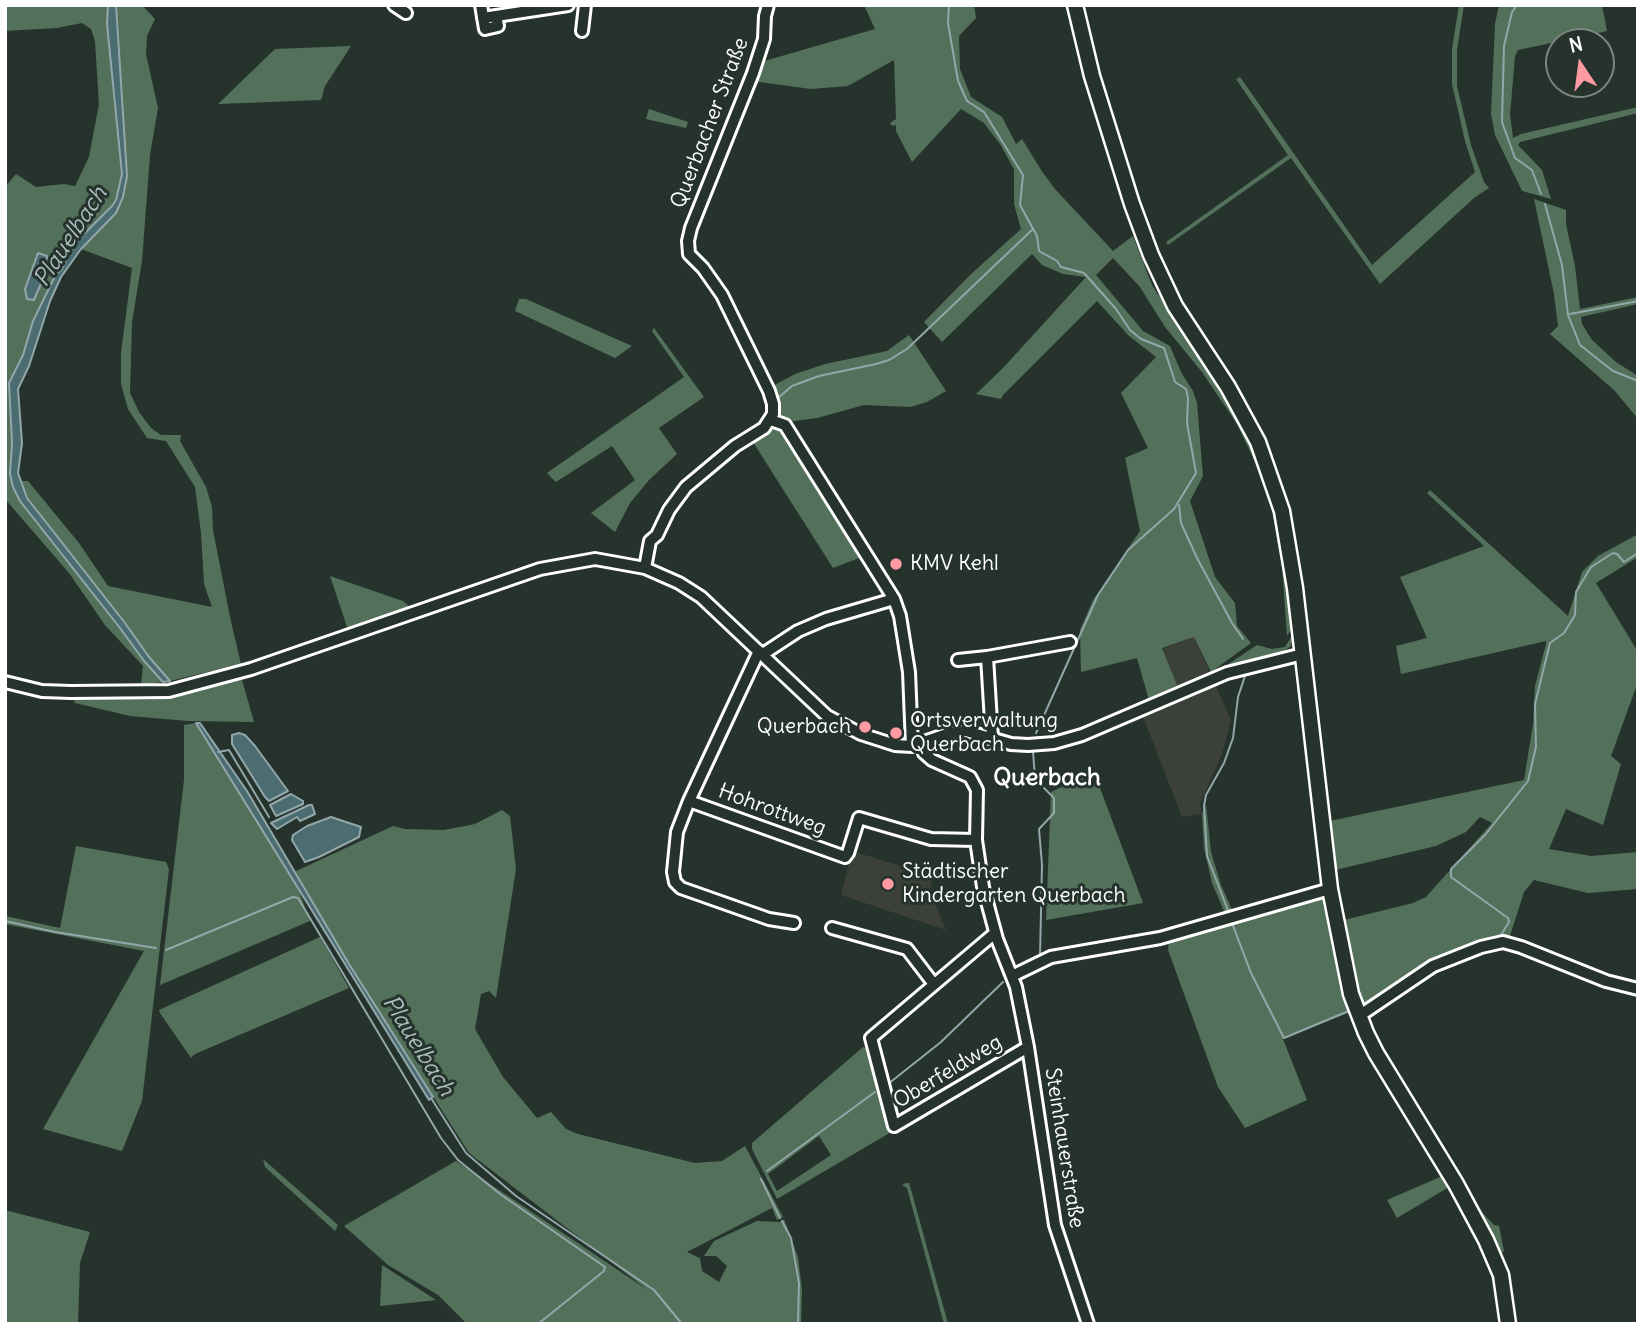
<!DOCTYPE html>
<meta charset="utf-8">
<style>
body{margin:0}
#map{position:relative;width:1643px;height:1329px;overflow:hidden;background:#26332d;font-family:Delius,sans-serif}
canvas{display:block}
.frame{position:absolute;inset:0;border:7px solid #fff;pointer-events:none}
.north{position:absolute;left:1545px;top:28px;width:70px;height:70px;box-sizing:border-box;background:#26332d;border:2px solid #7d8581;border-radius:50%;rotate:347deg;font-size:19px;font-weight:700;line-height:28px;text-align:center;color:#fff}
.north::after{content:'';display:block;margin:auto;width:24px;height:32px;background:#ff9aa2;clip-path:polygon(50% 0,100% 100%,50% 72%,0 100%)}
</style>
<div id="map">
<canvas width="1643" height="1329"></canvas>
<div class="frame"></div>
<div class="north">N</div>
</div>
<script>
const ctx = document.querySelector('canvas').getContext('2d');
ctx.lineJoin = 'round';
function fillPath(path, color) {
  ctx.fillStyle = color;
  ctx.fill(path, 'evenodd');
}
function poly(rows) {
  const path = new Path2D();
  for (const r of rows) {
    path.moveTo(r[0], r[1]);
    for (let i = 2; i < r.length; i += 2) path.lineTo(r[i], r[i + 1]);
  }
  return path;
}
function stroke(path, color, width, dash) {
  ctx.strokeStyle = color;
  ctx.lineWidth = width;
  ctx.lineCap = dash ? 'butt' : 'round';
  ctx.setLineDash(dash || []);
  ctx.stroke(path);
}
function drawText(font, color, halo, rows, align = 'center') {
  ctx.font = font + ' Delius,sans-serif';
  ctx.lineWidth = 6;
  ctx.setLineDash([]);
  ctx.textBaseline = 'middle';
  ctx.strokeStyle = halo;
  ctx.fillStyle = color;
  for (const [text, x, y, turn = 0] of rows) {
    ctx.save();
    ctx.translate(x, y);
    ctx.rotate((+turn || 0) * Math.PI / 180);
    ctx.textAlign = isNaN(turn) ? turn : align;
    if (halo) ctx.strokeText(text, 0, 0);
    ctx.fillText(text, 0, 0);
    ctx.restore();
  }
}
fillPath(poly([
 [1194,637,1231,720,1222,754,1200,804,1202,814,1182,817,1142,714,1149,700,1177,685,1162,649],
 [852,851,933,876,930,891,946,930,841,895]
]), '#3b4139');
fillPath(poly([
 [5,5,108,5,107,24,122,174,116,200,68,255,62,269,56,274,33,321,19,366,10,474,13,487,20,501,120,628,144,661,163,682,141,685,143,666,105,625,69,573,5,499,5,187,16,174,36,187,64,184,75,186,89,157,99,104,95,41,91,29,82,23,57,28,5,31],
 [116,5,142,5,155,19,147,36,146,54,158,108,150,155,142,261,132,322,130,393,139,412,151,428,161,435,181,435,180,441,206,487,212,507,213,530,230,617,241,664,170,681,149,657,125,623,27,498,21,481,28,481,79,543,108,586,212,607,204,584,201,533,195,487,166,441,147,438,128,409,121,384,121,353,132,268,81,249,115,213,123,196,127,176],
 [864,5,974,5,976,18,959,36,960,69,971,97,1002,117,1016,144,1022,139,1043,173,1055,189,1113,251,1133,236,1152,285,1174,319,1178,318,1242,418,1279,515,1293,629,1290,631,1287,636,1282,566,1272,511,1257,466,1237,424,1202,372,1165,327,1140,287,1113,258,1096,275,1143,331,1170,346,1181,372,1193,391,1197,403,1203,476,1190,501,1215,577,1235,603,1237,626,1251,643,1211,672,1194,637,1162,648,1177,685,1149,700,1137,658,1081,672,1080,630,1093,600,1140,531,1125,458,1148,448,1121,393,1156,357,1129,336,1097,301,1003,395,1001,399,976,394,1003,368,1086,277,1063,274,1042,265,1032,254,942,342,924,322,970,275,1021,229,1014,204,1014,169,1000,144,984,123,961,109,912,162,896,131,896,125,892,126,890,123,896,119,894,60,848,86,811,89,752,81,761,62,875,29],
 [1459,5,1464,5,1457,50,1457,86,1471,145,1484,182,1489,188,1474,198,1380,284,1291,158,1168,245,1166,242,1288,155,1236,79,1240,77,1372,265,1475,172,1465,141,1452,84,1452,49],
 [1499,5,1602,5,1607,31,1518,50,1515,56,1510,115,1513,138,1521,134,1638,107,1638,113,1520,142,1518,145,1542,170,1551,199,1522,191,1495,135,1491,114,1495,24],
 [351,46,325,86,321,100,218,104,275,49],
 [649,109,688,122,686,128,646,119],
 [1534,199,1566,210,1566,224,1575,266,1580,309,1638,297,1638,304,1581,317,1582,324,1592,340,1616,362,1638,376,1638,419,1615,391,1550,334,1558,326,1554,294],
 [519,299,526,299,632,346,615,358,515,311],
 [654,328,704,397,659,428,677,454,649,480,630,503,615,532,591,513,635,480,612,446,556,482,547,473,684,377,652,331],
 [909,335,946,391,927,402,910,407,864,405,817,418,788,422,780,420,771,387,795,374,825,364,887,351],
 [777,426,784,430,864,556,833,568,751,439,768,428],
 [1430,490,1568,616,1582,572,1598,556,1638,534,1638,557,1596,583,1638,652,1638,682,1611,756,1621,764,1603,825,1566,809,1549,849,1591,856,1638,852,1638,889,1588,893,1534,880,1524,892,1509,939,1475,947,1363,1007,1358,1004,1340,921,1413,903,1426,897,1492,823,1480,817,1466,832,1436,846,1331,871,1325,822,1524,780,1533,724,1535,686,1546,644,1546,641,1533,644,1401,674,1396,646,1427,638,1400,577,1484,546,1427,493],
 [330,576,403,601,412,609,348,630],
 [1293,634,1291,646,1281,653,1224,667,1257,645,1272,649,1285,647],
 [242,680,254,722,188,721,130,716,75,703,73,698,158,695],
 [196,723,297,885,310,921,160,985,184,780,184,725],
 [1094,772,1143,903,1046,920,1051,792],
 [1206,805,1211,852,1221,885,1233,912,1225,913,1212,883,1204,848,1202,814],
 [502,810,510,816,516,869,496,998,489,991,481,994,475,1029,503,1077,537,1118,551,1112,566,1129,578,1134,695,1163,722,1161,745,1146,783,1217,777,1220,772,1208,687,1252,700,1258,702,1271,719,1282,727,1266,716,1256,704,1256,714,1241,757,1221,780,1222,784,1219,798,1257,802,1290,801,1324,467,1324,438,1295,388,1265,344,1226,456,1161,649,1291,469,1153,349,964,294,872,393,826,405,829,444,830,475,824],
 [76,846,166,862,169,869,142,1101,122,1151,43,1129,144,951,5,924,5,916,60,928],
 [1323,895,1327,897,1353,1011,1283,1039,1307,1100,1245,1128,1218,1087,1168,950,1169,939],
 [320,937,349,988,195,1054,191,1058,160,1013,159,1010],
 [1372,1033,1475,1205,1494,1225,1499,1226,1504,1251,1497,1257],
 [863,1047,869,1050,893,1131,777,1199,752,1149,752,1143],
 [819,1136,831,1155,777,1191,768,1174],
 [263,1159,338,1225,335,1231,265,1167],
 [1447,1174,1454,1184,1397,1218,1387,1200],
 [906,1183,909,1183,912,1193,948,1324,944,1324,907,1188,902,1185],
 [5,1210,90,1232,80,1263,78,1324,5,1324],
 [382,1265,436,1300,437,1300,380,1306]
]), '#53715a');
const water = poly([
 [108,5,116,5,127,176,123,197,116,213,81,249,61,277,50,301,29,366,18,389,22,443,18,473,27,498,125,623,149,657,170,681,163,682,144,661,120,628,20,501,13,487,10,474,12,443,9,383,23,355,33,321,56,274,62,269,68,255,80,238,112,206,116,200,122,174,107,24,108,5],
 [38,253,47,256,48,267,34,300,27,299,25,289,38,253],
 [196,723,200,723,247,791,349,964,433,1097,429,1100,196,723],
 [239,733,245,735,255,746,288,791,269,801,265,797,232,744,232,735,239,733],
 [291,794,303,801,303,804,276,816,270,805,291,794],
 [309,805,312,805,315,814,300,821,297,817,277,829,271,823,309,805],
 [331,817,361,827,359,837,319,857,305,862,292,840,293,835,307,826,331,817]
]);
fillPath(water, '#4b6d72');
stroke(water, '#93a7aa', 2);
stroke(poly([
 [949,5,948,23,958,81,967,101,984,112,1023,175,1020,205,1037,236,1039,251,1057,261,1061,267,1084,273,1116,309,1130,330,1141,339,1164,348,1175,382,1186,389,1188,398,1187,423,1196,473,1174,509,1128,550,1098,595,1036,733],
 [1517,5,1512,12,1504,46,1502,122,1515,158,1532,170,1541,194],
 [1545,204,1562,265,1568,315,1580,345,1613,371,1638,381],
 [1570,314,1638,301],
 [778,398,792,386,819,376,876,364,889,360,907,349,1033,229],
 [1179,505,1181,523,1197,558,1232,623,1243,639],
 [1033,751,1035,779,1054,798,1054,813,1039,829,1042,865,1040,957],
 [218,752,229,750,269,817],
 [1227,913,1229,913,1207,856,1204,806,1206,795,1224,763,1233,738,1238,697,1246,673],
 [5,921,55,932,156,948],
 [1232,923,1251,973,1284,1038,1351,1010],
 [1493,939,1501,935,1509,922,1508,918,1451,877,1451,869,1485,835,1528,781,1536,747,1535,704,1550,643,1564,633,1575,615,1576,592,1591,567,1613,553,1617,554,1624,562,1638,553],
 [166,950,293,897,298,898,441,1138,458,1160,500,1194,605,1267,604,1271,538,1324],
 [1362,1005,1431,961],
 [888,1084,941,1042,1003,982],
 [431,1098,466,1153,516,1196,654,1290,682,1324],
 [767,1171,875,1092],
 [761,1179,780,1218],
 [782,1221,791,1238,799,1283,798,1324]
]), '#93a7aa', 2);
const minor = poly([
 [394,5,406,13],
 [481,5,485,29,498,26,496,16],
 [483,18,568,5],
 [582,31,585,5],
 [771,420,785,425,894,599,900,616,909,672,912,746],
 [645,568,650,541,657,535,669,510,686,487,735,446,764,428,773,414,773,404,769,391,722,295,703,268,689,254,688,241,691,228,753,73,764,39,765,16,768,5],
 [759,651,689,801,845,857,848,853,859,818,931,839,976,840],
 [763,654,798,631,826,619,894,599],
 [958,660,987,657],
 [5,682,42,691,71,692,169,691,251,669,540,569,595,559,645,568,679,583,701,597,827,716,861,734,895,745,912,746,950,733,966,731,1011,744,1028,745,1054,743,1082,735,1227,673,1303,654],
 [992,738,987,657,1070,642],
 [921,744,924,753,932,760,970,777,977,790,976,840,983,887,997,939,1016,987,1028,1047,1055,1225,1088,1324],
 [689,801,677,832,673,872,675,882,681,888,769,919,794,923],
 [832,928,907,949,933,983],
 [995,933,871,1038,894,1126,1028,1047],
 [1012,976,1051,957,1160,938,1330,889],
 [1359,1016,1433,966,1481,947,1503,942,1521,947,1606,981,1638,989]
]);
const major = poly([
 [1075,5,1092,76,1132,204,1151,255,1175,306,1228,387,1258,442,1282,511,1295,588,1330,889,1351,994,1366,1033,1376,1053,1456,1184,1486,1240,1501,1275,1508,1324]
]);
stroke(minor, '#fff', 16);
stroke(major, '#fff', 19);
stroke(minor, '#26332d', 10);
stroke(major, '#26332d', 14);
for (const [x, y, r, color] of [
 [896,564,7,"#ff9aa2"],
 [865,727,7,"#ff9aa2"],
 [896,733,7,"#ff9aa2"],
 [888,884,7,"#ff9aa2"]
]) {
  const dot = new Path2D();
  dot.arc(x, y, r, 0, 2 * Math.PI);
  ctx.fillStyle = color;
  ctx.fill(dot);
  stroke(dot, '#26332d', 2.5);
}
drawText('21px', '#fff', '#26332d', [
 ["Querbacher Straße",710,123,-69],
 ["Hohrottweg",772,810,20],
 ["Oberfeldweg",948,1072,-31],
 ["Steinhauerstraße",1064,1148,81]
]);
drawText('21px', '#fff', '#26332d', [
 ["KMV Kehl",910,564],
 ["Ortsverwaltung",910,721],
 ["Querbach",910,745],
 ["Querbach",851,727,"right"],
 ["Städtischer",902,872],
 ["Kindergarten Querbach",902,896]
], 'left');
drawText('italic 23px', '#aebdc0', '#26332d', [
 ["Plauelbach",71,237,-57],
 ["Plauelbach",418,1046,58]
]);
drawText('bold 24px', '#fff', '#26332d', [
 ["Querbach",1047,778]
]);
</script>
